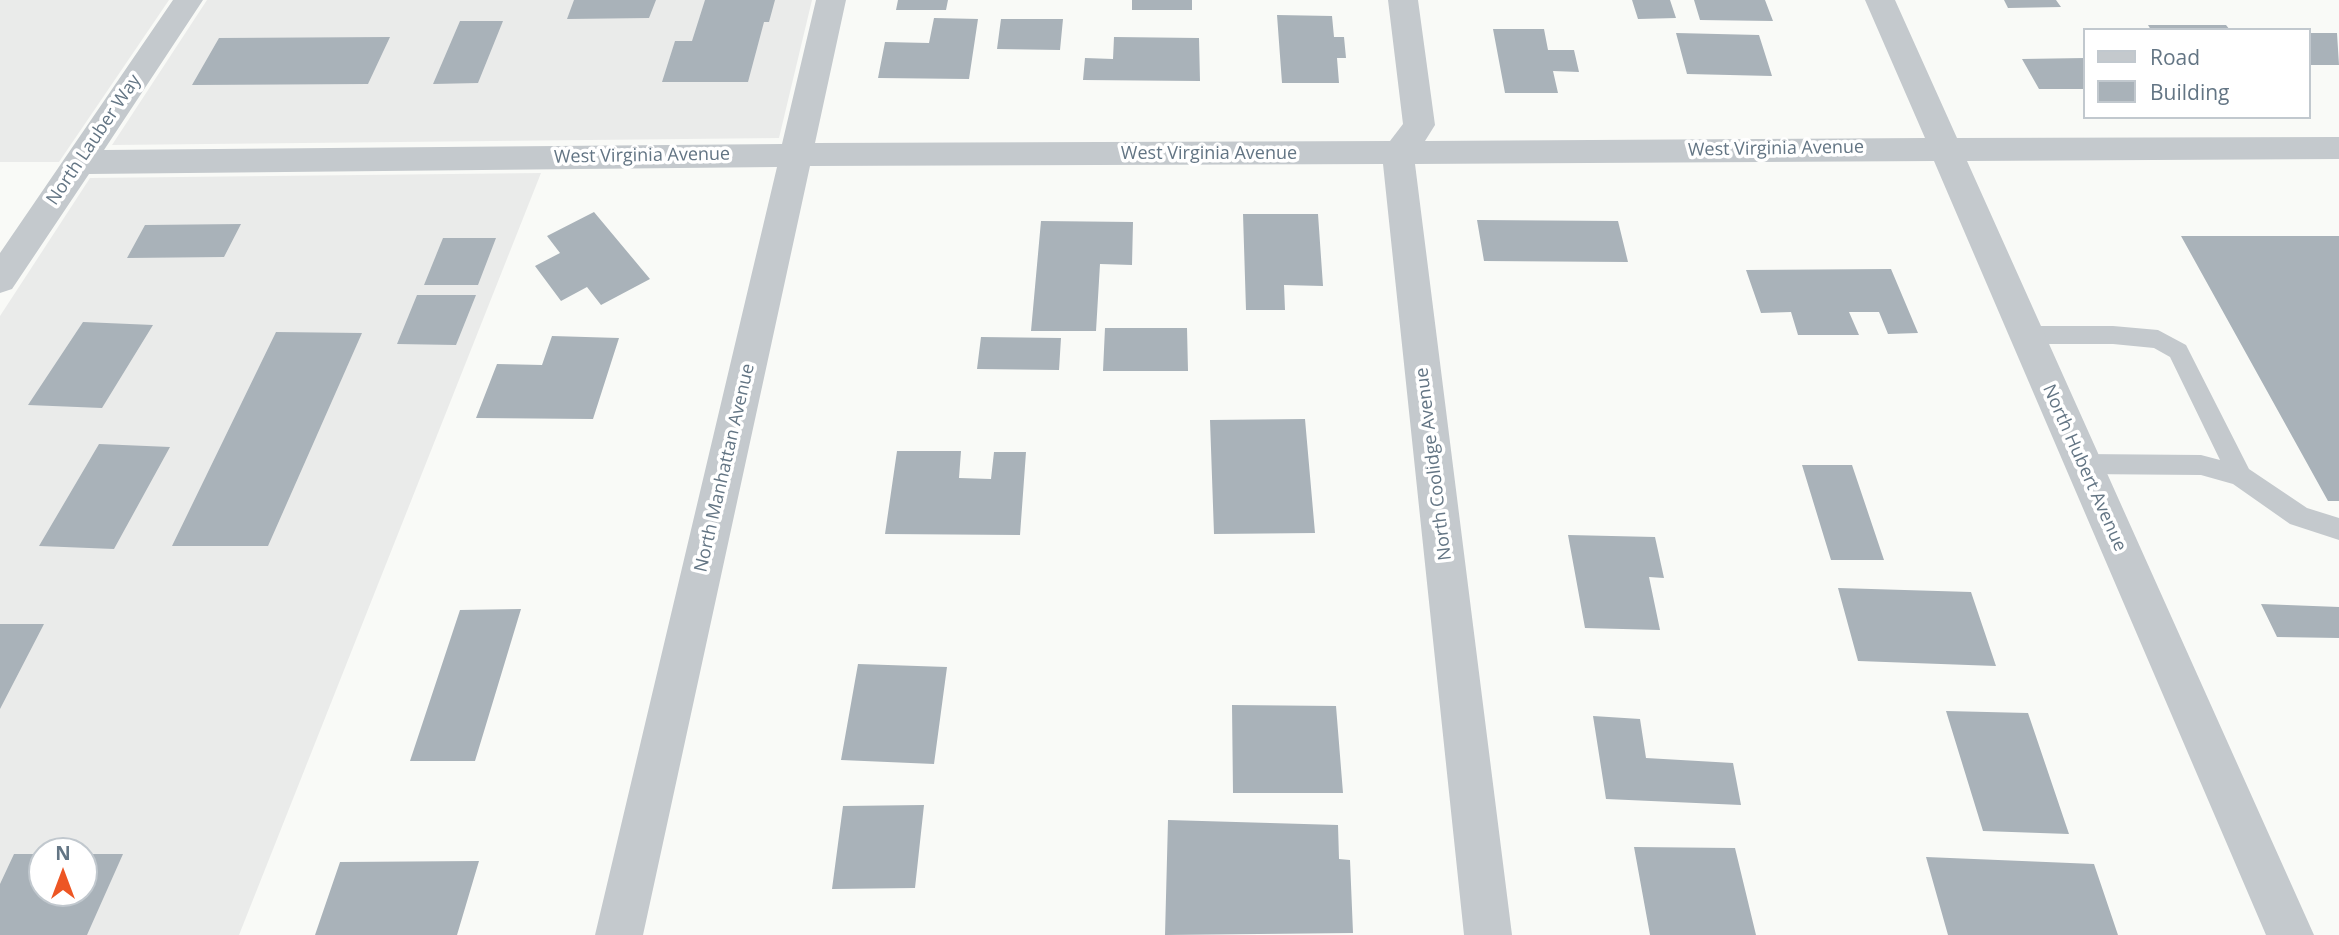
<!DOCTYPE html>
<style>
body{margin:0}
#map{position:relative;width:2339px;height:935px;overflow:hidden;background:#f9faf7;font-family:"Open Sans",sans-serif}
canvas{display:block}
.legend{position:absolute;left:2083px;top:28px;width:228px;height:91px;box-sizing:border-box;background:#fff;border:2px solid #c1c8ce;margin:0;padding:9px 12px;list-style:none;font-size:21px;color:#637584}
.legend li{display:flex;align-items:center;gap:14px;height:35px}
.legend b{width:35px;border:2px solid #c1c8ce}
.north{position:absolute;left:28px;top:837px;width:70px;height:70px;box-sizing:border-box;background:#fff;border:2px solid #c1c8ce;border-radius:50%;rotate:0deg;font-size:19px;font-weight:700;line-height:28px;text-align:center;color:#637584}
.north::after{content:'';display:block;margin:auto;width:24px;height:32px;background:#ed5624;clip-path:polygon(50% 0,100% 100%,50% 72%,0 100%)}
</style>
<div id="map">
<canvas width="2339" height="935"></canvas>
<ul class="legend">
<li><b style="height:9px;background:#c4c9cd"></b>Road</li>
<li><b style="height:19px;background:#a9b2b9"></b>Building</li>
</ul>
<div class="north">N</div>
</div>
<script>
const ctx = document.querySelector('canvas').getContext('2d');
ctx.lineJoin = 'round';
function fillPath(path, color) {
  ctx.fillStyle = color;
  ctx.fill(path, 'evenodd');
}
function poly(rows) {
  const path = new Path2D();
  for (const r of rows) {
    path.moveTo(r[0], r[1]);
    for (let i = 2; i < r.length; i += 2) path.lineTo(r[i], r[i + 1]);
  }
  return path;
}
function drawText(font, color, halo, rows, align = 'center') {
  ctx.font = font + ' "Open Sans",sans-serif';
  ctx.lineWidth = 7;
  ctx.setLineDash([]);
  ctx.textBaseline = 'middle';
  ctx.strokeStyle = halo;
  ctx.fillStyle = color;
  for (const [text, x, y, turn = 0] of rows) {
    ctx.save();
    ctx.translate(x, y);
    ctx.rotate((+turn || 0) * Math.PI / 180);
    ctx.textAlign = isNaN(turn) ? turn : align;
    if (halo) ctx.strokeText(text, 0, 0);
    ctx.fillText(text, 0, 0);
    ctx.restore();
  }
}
fillPath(poly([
 [0,0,169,0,59,162,0,162],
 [207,0,812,0,779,138,112,145],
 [541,173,239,935,0,935,0,316,90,178],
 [42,851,84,851,84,893,42,893]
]), '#eaebea');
fillPath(poly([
 [574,0,656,0,649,18,567,19],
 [705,0,775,0,769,22,764,22,748,82,662,82,675,41,692,41],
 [898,0,948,0,946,10,896,10],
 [1132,0,1192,0,1192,10,1132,10],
 [1632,0,1670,0,1676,18,1638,19],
 [1694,0,1765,0,1773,21,1700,20],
 [2004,0,2056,0,2061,7,2008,8],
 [1277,15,1332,16,1334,37,1344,37,1346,58,1337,58,1339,83,1282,83],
 [934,18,978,19,969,79,878,78,885,42,929,43],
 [1001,19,1063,19,1060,50,997,49],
 [460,21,503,21,478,83,433,84],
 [2148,25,2226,25,2230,30,2151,30],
 [1493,29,1544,29,1548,50,1574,50,1579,72,1553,71,1558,93,1505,93],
 [1676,33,1759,35,1772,76,1687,74],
 [2309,33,2337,33,2339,65,2309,65],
 [390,37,368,84,192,85,219,38],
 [1114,37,1199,38,1200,81,1083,80,1085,58,1113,59],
 [2085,58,2085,89,2039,89,2022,59],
 [594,212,650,279,601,305,587,287,561,301,535,266,560,253,547,236],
 [1243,214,1318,214,1323,286,1284,285,1285,310,1246,310],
 [1477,220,1618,221,1628,262,1484,261],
 [1041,221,1133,222,1132,265,1100,264,1096,331,1031,331],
 [241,224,224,257,127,258,145,225],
 [2181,236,2339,236,2339,501,2328,501],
 [443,238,496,238,478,285,424,285],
 [1891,269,1918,333,1888,334,1879,312,1849,312,1859,335,1798,335,1791,312,1761,313,1746,270],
 [417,295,476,295,456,345,397,344],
 [83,322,153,325,102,408,28,405],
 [1105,328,1187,328,1188,371,1103,371],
 [276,332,362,333,268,546,172,546],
 [552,336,619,338,593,419,476,418,497,364,542,365],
 [981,337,1061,338,1059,370,977,369],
 [1305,419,1315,533,1214,534,1210,420],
 [99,444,170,447,114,549,39,546],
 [897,451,961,451,959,478,991,479,994,452,1026,452,1020,535,885,534],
 [1802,465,1852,465,1884,560,1831,560],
 [1568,535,1655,537,1664,578,1649,577,1660,630,1585,628],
 [1838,588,1971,592,1996,666,1858,661],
 [2261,604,2339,607,2339,638,2277,637],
 [521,609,475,761,410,761,460,610],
 [0,624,44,624,0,709],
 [858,664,947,667,934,764,841,760],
 [1232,705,1336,706,1343,793,1233,793],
 [1946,711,2028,713,2069,834,1983,831],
 [1593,716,1640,719,1646,758,1733,763,1741,805,1606,799],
 [924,805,915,888,832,889,843,806],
 [1168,820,1338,825,1339,859,1350,860,1353,933,1165,935],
 [1634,847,1735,848,1756,935,1650,935],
 [14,854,42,854,42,893,84,893,84,854,123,854,87,935,0,935,0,884],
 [1926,857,2094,864,2118,935,1948,935],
 [479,861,457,935,315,935,340,862]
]), '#a9b2b9');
fillPath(poly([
 [2026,326,2113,326,2158,330,2186,345,2249,469,2307,508,2339,518,2339,540,2290,524,2233,484,2201,475,2082,474,2073,471,2070,464,2073,457,2082,454,2201,455,2220,460,2170,357,2154,348,2113,344,2026,344,2018,341,2015,335,2018,329,2026,326]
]), '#c4c9cd');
fillPath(poly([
 [173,0,203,0,104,150,782,144,816,0,846,0,815,143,1390,141,1403,124,1388,0,1418,0,1435,125,1425,141,1925,138,1865,0,1895,0,1957,138,2339,137,2339,159,1967,161,2314,935,2266,935,1934,161,1415,164,1512,935,1464,935,1383,164,810,166,643,935,595,935,777,167,89,174,12,289,0,293,0,253,173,0]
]), '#c4c9cd');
drawText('18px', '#637584', '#fff', [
 ["North Lauber Way",94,140,-56],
 ["West Virginia Avenue",1776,149,-1],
 ["West Virginia Avenue",1209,154],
 ["West Virginia Avenue",642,156,-1],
 ["North Coolidge Avenue",1434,464,-97],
 ["North Manhattan Avenue",725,468,-77],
 ["North Hubert Avenue",2084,468,66]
]);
</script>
